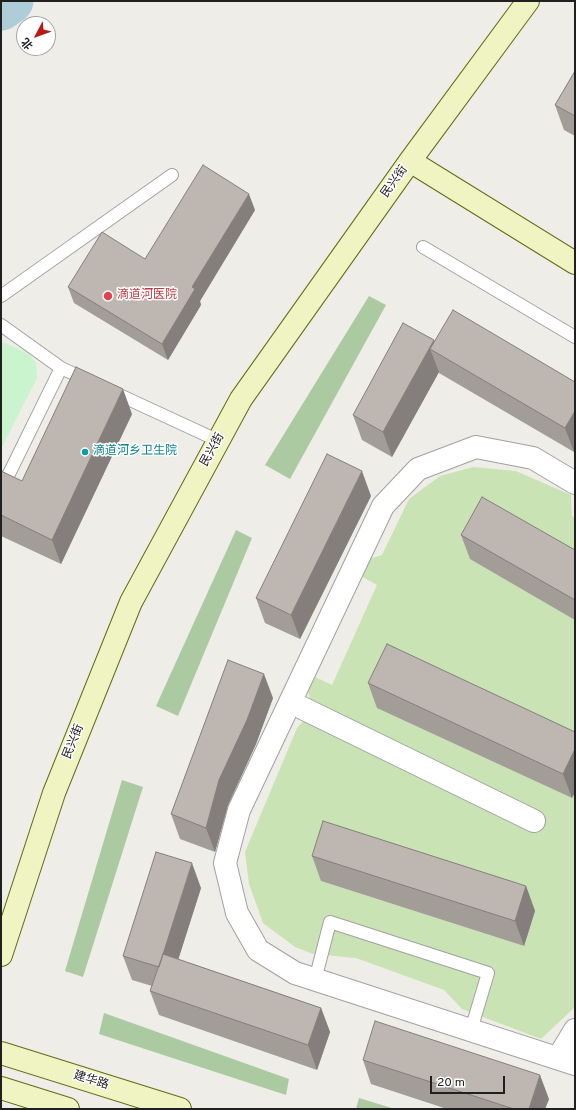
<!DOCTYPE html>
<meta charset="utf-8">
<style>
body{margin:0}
#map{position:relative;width:576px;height:1110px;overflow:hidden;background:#efede8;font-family:Overpass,"Noto Sans SC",sans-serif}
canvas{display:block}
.frame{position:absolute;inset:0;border:2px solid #202020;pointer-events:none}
.north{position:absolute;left:16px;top:16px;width:40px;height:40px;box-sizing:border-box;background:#fff;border:1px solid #a6a6a6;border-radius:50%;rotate:229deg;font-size:11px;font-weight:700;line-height:16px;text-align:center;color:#202020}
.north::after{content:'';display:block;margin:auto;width:14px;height:18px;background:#b91a17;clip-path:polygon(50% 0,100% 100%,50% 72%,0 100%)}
.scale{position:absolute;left:430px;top:1076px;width:75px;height:18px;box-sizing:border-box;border:2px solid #202020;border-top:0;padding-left:5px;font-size:12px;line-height:14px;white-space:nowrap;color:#202020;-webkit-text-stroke:3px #fff;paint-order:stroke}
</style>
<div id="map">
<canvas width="576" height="1110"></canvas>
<div class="frame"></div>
<div class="north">北</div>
<div class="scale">20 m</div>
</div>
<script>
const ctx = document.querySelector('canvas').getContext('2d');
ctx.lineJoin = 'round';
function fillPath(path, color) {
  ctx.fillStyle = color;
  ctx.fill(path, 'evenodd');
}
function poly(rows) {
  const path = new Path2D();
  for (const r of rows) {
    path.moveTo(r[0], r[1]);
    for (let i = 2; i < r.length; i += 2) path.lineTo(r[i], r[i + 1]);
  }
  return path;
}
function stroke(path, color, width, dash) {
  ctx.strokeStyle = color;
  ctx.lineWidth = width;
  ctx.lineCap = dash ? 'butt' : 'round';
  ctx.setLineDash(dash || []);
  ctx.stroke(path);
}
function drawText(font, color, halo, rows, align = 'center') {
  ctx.font = font + ' Overpass,"Noto Sans SC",sans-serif';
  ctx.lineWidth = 3;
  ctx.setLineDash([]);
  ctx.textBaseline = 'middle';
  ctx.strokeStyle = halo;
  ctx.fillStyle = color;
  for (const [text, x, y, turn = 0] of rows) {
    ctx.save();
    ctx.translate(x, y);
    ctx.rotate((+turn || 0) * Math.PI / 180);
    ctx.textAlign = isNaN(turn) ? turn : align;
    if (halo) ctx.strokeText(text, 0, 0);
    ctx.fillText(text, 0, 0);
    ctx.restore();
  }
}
fillPath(poly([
 [473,467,516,471,571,495,572,516,575,518,575,753,377,707,572,798,575,793,575,1007,541,1039,462,1009,444,990,356,958,313,954,295,947,263,923,249,884,245,852,297,728,304,720,322,709,310,699,307,687,313,676,332,685,377,585,361,576,372,558,382,555,409,499,440,476],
 [321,881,535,911,524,946]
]), '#cae3b4');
fillPath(poly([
 [369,296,386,305,290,479,265,465],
 [236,530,252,538,178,716,156,706],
 [122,780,143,787,83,977,65,971],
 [104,1013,289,1079,286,1095,99,1034],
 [359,1098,395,1109,356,1109]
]), '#accaa1');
fillPath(poly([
 [1,341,29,354,36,363,37,378,1,449]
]), '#caf4ce');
stroke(poly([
 [1,8,11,1]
]), '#adced8', 45);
const lane = poly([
 [423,247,575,337],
 [1,296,172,175],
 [1,325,61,368,87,380],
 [113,392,219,441],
 [1,477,6,480,61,368],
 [315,980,330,922,488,973,471,1030]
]);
const street = poly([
 [575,483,533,458,476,447,418,469,383,506,239,810,225,863,237,913,258,950,295,973,575,1064],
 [290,702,534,821],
 [558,1058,575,1030]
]);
const secondary = poly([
 [410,161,575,263],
 [1,955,54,793,131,602,241,399,410,161,528,1],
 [1,1053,180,1109],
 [1,1088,68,1109]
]);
stroke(lane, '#a1a1a1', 14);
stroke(street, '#a1a1a1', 24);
stroke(secondary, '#616d12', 24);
stroke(lane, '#fff', 12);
stroke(street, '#fff', 22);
stroke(secondary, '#f0f3c2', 22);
fillPath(poly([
 [575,71,575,136,564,130,555,105],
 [255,210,200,301,201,305,168,360,74,303,68,287,145,259],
 [434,340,434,342,575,382,575,451,574,452,439,373,439,372,392,457,362,440,353,415],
 [132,414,61,564,1,536,1,471,22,481],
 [371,496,300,639,265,623,256,598],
 [461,535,575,550,575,620,470,559],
 [368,683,575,732,572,798,377,708],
 [273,698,256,744,228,805,215,852,180,839,171,814],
 [312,856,526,886,535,911,524,946,321,881],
 [201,888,178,959,321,1008,330,1032,317,1070,159,1015,150,991,152,986,132,980,123,956],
 [363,1060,549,1099,545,1109,447,1109,371,1084]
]), '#a39d98');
fillPath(poly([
 [249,194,255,210,200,301,201,305,168,360,162,344,192,287],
 [434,340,439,354,430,349,439,372,392,457,383,432],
 [123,389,132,414,61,564,52,540],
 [575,411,575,451,574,452,565,428],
 [362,471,371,496,300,639,291,615],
 [264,674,273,698,256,744,228,805,215,852,206,828,219,780],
 [575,749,575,793,572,798,563,774],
 [192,863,201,888,168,992,159,967],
 [526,886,535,911,524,946,515,921],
 [321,1008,330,1032,317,1070,308,1045],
 [540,1075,549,1099,545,1109,529,1109]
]), '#847f7c');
const building = poly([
 [575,71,575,116,555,105,575,71],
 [203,165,249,194,192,287,195,289,162,344,68,287,102,232,145,259,203,165],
 [453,310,575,382,575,411,565,428,430,349,453,310],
 [403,323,434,340,383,432,353,415,403,323],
 [76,367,123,389,52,540,1,515,1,471,22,481,76,367],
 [327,454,362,471,291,615,256,598,327,454],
 [482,497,575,550,575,600,461,535,482,497],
 [387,644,575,732,575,749,563,774,368,683,387,644],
 [228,660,264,674,247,720,219,780,206,828,171,814,228,660],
 [323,821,526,886,515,921,312,856,323,821],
 [156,852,192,863,159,967,123,956,156,852],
 [163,954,321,1008,308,1045,150,991,163,954],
 [375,1021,540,1075,529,1109,514,1109,363,1060,375,1021]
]);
fillPath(building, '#bdb6b1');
stroke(building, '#847f7c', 1);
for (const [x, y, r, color] of [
 [108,296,5,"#e0444e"],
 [85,452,4,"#0f9aa8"]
]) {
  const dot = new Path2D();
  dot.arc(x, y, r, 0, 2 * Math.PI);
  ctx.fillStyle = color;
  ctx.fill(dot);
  stroke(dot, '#fff', 1.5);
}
drawText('12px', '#202020', '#fff', [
 ["民兴街",395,182,-55],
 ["民兴街",213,450,-61],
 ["民兴街",74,742,-68],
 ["建华路",91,1081,17]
]);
drawText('12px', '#be3a42', '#fff', [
 ["滴道河医院",117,296]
], 'left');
drawText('12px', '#0d838f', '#fff', [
 ["滴道河乡卫生院",93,452]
], 'left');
</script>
